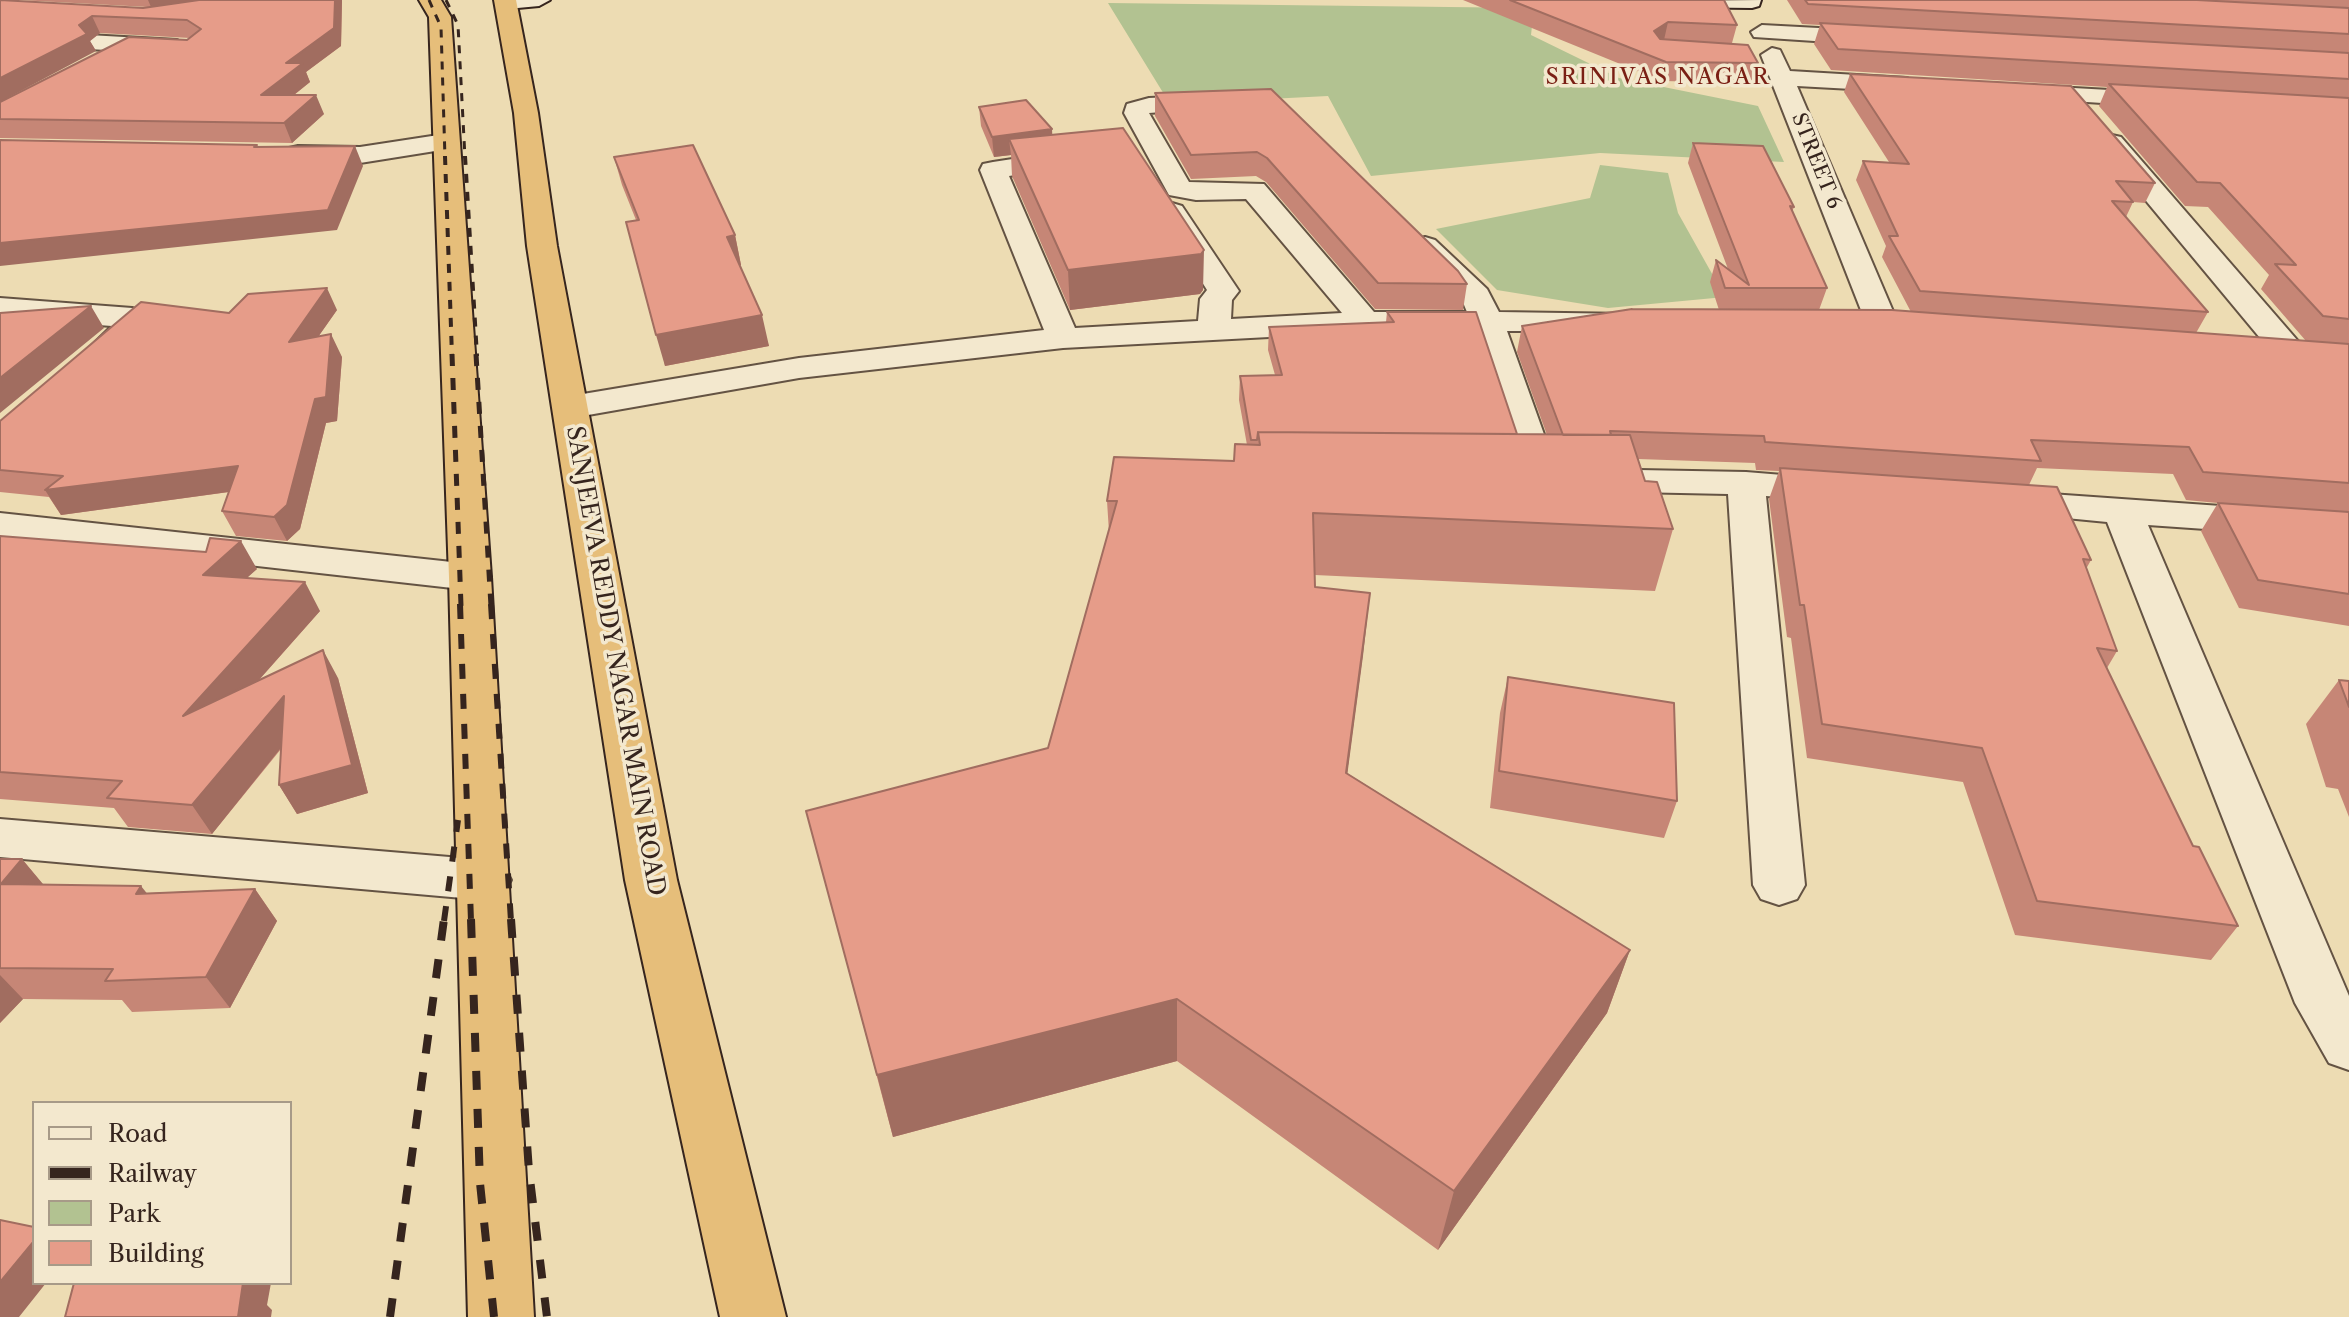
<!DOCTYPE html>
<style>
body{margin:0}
#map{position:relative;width:2349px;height:1317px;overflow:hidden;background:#eddcb3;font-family:"Libre Caslon Text",serif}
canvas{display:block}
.legend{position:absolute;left:32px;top:1101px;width:260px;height:184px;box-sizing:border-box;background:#f3e8ce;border:2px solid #a79a88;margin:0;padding:10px 14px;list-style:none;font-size:24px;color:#36251e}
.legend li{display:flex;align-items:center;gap:16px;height:40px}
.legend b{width:40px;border:2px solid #a79a88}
</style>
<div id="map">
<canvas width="2349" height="1317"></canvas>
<ul class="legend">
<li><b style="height:10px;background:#f3e8ce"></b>Road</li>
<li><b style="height:10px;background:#36251e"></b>Railway</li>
<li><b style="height:22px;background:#b2c291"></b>Park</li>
<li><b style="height:22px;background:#e69c89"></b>Building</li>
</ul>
</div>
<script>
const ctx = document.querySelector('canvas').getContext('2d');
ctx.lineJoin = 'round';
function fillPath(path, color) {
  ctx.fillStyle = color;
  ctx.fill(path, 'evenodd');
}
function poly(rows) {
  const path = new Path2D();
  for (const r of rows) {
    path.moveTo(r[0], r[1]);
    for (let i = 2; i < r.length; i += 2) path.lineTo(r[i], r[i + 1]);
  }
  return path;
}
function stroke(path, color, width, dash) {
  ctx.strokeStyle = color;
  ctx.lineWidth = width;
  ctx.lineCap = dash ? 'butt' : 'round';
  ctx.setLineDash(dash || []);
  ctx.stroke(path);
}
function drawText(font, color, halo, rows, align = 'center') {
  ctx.font = font + ' "Libre Caslon Text",serif';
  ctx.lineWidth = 7;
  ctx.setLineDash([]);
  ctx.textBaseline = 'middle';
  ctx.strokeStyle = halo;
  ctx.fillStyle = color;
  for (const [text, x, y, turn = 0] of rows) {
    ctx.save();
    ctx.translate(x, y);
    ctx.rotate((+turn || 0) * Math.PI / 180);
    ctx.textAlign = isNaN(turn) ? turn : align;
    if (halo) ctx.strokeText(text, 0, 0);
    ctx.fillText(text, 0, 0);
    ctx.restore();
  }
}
fillPath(poly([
 [1108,3,1534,8,1531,35,1619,78,1758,106,1784,162,1600,153,1371,176,1328,96,1170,104],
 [1600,165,1668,173,1678,213,1725,297,1608,308,1497,290,1436,229,1590,198]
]), '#b2c291');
const street = poly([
 [1762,25,1875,31,1886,38,1875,45,1754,37,1751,32,1762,25],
 [0,30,177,40,188,47,177,54,0,44,0,30],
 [1772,48,1780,50,1790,71,1907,78,1919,85,1907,92,1797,86,1898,323,1893,330,1882,333,1871,330,1866,323,1761,55,1772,48],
 [2020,85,2163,93,2175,100,2163,107,2011,97,2008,92,2020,85],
 [1216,95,1225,97,1228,102,1225,107,1149,113,1189,182,1264,184,1374,312,1467,312,1462,300,1410,246,1415,240,1425,237,1435,240,1487,289,1499,312,1630,314,1635,321,1630,328,1619,331,1507,331,1560,479,1554,487,1541,490,1528,487,1522,479,1475,331,1363,332,1063,348,799,378,571,418,559,414,553,407,559,400,571,396,799,358,1044,330,980,170,983,164,993,162,1071,150,1080,152,1084,158,1080,164,1009,176,1075,328,1198,321,1200,299,1207,290,1158,212,1162,206,1172,203,1182,206,1239,291,1232,300,1231,319,1342,313,1246,199,1196,200,1169,195,1124,113,1127,104,1149,98,1216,95],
 [445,134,458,142,454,148,360,163,298,162,289,160,285,154,289,148,298,146,360,147,445,134],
 [2112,135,2121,137,2304,348,2309,355,2304,362,2292,365,2280,362,2103,149,2099,143,2103,137,2112,135],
 [0,298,132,308,143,311,150,324,113,360,101,363,89,360,84,353,112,326,0,318,0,298],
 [1585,469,1746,472,1832,479,1845,482,1851,490,1845,498,1832,501,1766,496,1805,885,1797,899,1779,905,1761,899,1753,885,1728,494,1585,491,1572,488,1566,480,1572,472,1585,469],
 [2008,491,2349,515,2349,539,2148,525,2349,996,2349,1070,2329,1063,2295,1003,2107,522,1994,511,1989,503,1994,495,2008,491],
 [0,513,470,564,485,568,491,577,485,586,470,590,0,537,0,513],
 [0,819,485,860,503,866,511,880,503,894,485,900,0,857,0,819]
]);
const secondary = poly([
 [499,0,550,0,539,6,507,9,500,7,499,0],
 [1761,0,1759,6,1752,8,1667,7,1656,1,1761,0]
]);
const highway = poly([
 [419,0,441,0,451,17,491,577,534,1317,468,1317,449,577,429,17,419,0],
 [494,0,516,0,538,113,557,246,677,880,786,1317,720,1317,625,880,527,246,514,113,494,0]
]);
stroke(street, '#645343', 4);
stroke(secondary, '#36251e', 4);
stroke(highway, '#36251e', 4);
fillPath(street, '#f3e8ce');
fillPath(secondary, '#f3e8ce');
fillPath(highway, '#e6be7a');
stroke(poly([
 [429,0,441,27,445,158],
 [446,0,458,25,465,158]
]), '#36251e', 3, [8, 8]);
stroke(poly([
 [445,156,452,356],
 [465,156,477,356]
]), '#36251e', 4, [9, 9]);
stroke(poly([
 [452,354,461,606],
 [476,354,491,606]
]), '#36251e', 5, [12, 12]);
stroke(poly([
 [460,604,471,921],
 [491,604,511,921],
 [444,921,458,820]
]), '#36251e', 6, [15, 15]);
stroke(poly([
 [471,919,480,1183,494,1317],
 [511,919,529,1171,547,1317],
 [390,1317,444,919]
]), '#36251e', 8, [19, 19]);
fillPath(poly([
 [0,0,143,8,148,7,19,0,342,0,341,46,306,72,310,82,294,95,324,114,292,143,0,138,0,102,187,40,190,38,100,33,90,41,96,51],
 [1463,0,1724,0,1737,25,1732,43,1758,63,1753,83,1662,81],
 [1787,0,2349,0,2349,626,2239,608,2201,531,2218,503,2186,500,2173,474,2037,468,2029,485,2091,560,2086,569,2117,651,2107,668,2193,846,2238,926,2211,960,2015,935,1963,782,1807,758,1791,638,1787,637,1769,499,1779,471,1756,470,1755,463,1638,459,1645,481,1673,529,1655,591,1315,575,1315,587,1370,593,1347,773,1630,950,1607,1013,1438,1250,1177,1061,893,1137,806,811,1048,748,1109,532,1107,501,1234,461,1247,445,1239,400,1240,376,1275,375,1268,350,1269,327,1386,322,1387,312,1517,434,1547,435,1517,352,1522,326,1719,310,1710,282,1716,260,1728,269,1688,163,1693,143,1794,207,1792,212,1827,288,1819,310,1911,312,1882,257,1886,246,1856,180,1863,161,1889,162,1844,92,1850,74,2155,183,2145,203,2133,202,2126,217,2208,312,2196,333,2306,341,2261,289,2269,275,2208,207,2185,206,2099,106,2107,87,1831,70,1814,44,1820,25,1802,24],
 [1271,89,1467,284,1463,310,1375,309,1266,182,1256,176,1191,179,1155,116,1155,93],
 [979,107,1052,135,1203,290,1200,294,1070,310,1012,176,1011,155,994,157,981,126],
 [614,157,735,235,741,265,740,265,769,346,665,366,636,220,622,185],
 [337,310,318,337,342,357,337,421,326,423,300,529,287,541,236,536,222,511,229,492,61,515,49,497,0,492,0,421,229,313],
 [0,536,257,569,246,578,320,611,259,680,338,678,368,793,297,814,279,785,281,749,212,834,128,827,114,808,0,799],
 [1508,677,1677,801,1664,838,1490,808,1500,713],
 [2339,680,2349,681,2349,817,2338,789,2326,787,2306,724],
 [0,859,22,859,43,885,147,893,255,889,277,921,230,1008,132,1012,122,1000,23,999,0,1023]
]), '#c68676');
fillPath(poly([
 [148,0,199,0,151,7],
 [335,0,342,0,341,46,306,72,310,82,270,114,261,95],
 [92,16,100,33,90,41,96,51,0,102,0,78],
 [1668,22,1664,40,1650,49,1654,31],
 [316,95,324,114,292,143,284,123],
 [1052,129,1053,149,1009,139,1011,155,994,157,992,137],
 [355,146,363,166,337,230,0,266,0,243],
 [735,235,741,265,734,266,727,237],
 [1204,250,1203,290,1200,294,1070,310,1068,270],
 [327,288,337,310,299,364,289,342],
 [91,306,104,328,0,413,0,378],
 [762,315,769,346,665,366,656,335],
 [331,334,342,357,337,421,326,423,300,529,287,541,274,517],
 [238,466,250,489,61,515,45,490],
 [241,541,257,569,219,603,203,575],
 [305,582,320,611,202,744,183,716],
 [1370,593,1363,656,1339,837,1346,773],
 [323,650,338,678,368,793,297,814,279,785],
 [284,696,300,724,212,834,192,805],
 [22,859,48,890,1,884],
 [141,886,166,917,136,894],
 [255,889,277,921,230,1008,206,977],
 [1630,950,1607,1013,1438,1250,1454,1191],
 [0,975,23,999,0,1023],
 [1177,999,1177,1061,893,1137,877,1075],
 [34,1241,34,1283,46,1283,19,1317,0,1317,0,1282],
 [237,1283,271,1283,267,1305,272,1310,271,1317,238,1317]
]), '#a16d60');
const building = poly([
 [0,0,143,8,199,0,335,0,334,28,286,63,303,63,261,95,316,95,284,123,0,119,0,102,129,37,187,40,201,29,187,20,92,16,79,25,87,34,0,78,0,0],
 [1510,0,1724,0,1737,25,1668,22,1654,31,1660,39,1748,45,1758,63,1666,62,1510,0],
 [1805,0,2197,0,2349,8,2349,34,1808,4,1805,0],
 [1820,23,2349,53,2349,79,1838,49,1820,23],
 [1850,74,2071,86,2155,183,2116,181,2133,202,2112,201,2208,312,1920,291,1889,236,1898,236,1863,161,1909,164,1850,74],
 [2109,84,2349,98,2349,319,2323,316,2275,264,2296,265,2220,183,2197,182,2109,84],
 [1271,89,1458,271,1467,284,1378,283,1267,158,1257,152,1191,155,1155,93,1271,89],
 [1026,100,1052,129,992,137,979,107,1026,100],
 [1123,128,1204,250,1201,254,1068,270,1009,139,1123,128],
 [0,140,257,145,254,147,355,146,328,210,0,243,0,140],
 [1693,143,1763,146,1794,207,1790,206,1827,288,1725,288,1716,260,1749,285,1693,143],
 [693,145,735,235,727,237,762,315,656,335,626,222,639,220,614,157,693,145],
 [327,288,289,342,331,334,326,397,315,399,287,505,274,517,222,511,238,466,45,490,63,476,0,470,0,421,141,302,229,313,248,294,327,288],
 [91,306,0,378,0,313,91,306],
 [1632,309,1892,310,2349,344,2349,483,2203,472,2189,447,2031,440,2041,461,1765,442,1764,436,1610,431,1611,435,1563,435,1522,326,1632,309],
 [1387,312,1476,312,1517,434,1258,432,1257,440,1251,440,1240,376,1282,375,1269,327,1394,322,1387,312],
 [1258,432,1630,435,1645,481,1657,482,1673,529,1313,513,1315,587,1370,593,1346,773,1630,950,1454,1191,1177,999,877,1075,806,811,1048,748,1117,501,1107,501,1114,457,1234,461,1235,444,1260,445,1258,432],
 [1780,468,2057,487,2091,560,2083,559,2117,651,2097,648,2193,846,2199,847,2238,926,2037,901,1982,748,1822,724,1804,605,1800,605,1780,468],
 [2218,503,2349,512,2349,594,2258,580,2218,503],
 [0,536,206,552,210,538,241,541,203,575,305,582,183,716,323,650,352,765,279,785,284,696,192,805,107,798,122,781,0,772,0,536],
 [1508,677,1674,703,1677,801,1499,771,1508,677],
 [2339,680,2349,681,2349,707,2339,680],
 [0,859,22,859,1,884,141,886,136,894,255,889,206,977,105,981,113,969,0,968,0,859],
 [0,1220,34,1227,34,1241,0,1282,0,1220],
 [74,1283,237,1284,243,1283,238,1317,65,1317,74,1283]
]);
fillPath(building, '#e69c89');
stroke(building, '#a16d60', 2);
drawText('20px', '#36251e', '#f3e8ce', [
 ["STREET 6",1816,161,68]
]);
ctx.letterSpacing = '2px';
drawText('22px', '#7a1f14', '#f3e8ce', [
 ["SRINIVAS NAGAR",1658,78]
]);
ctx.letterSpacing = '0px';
drawText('24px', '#36251e', '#f3e8ce', [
 ["SANJEEVA REDDY NAGAR MAIN ROAD",615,661,80]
]);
</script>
